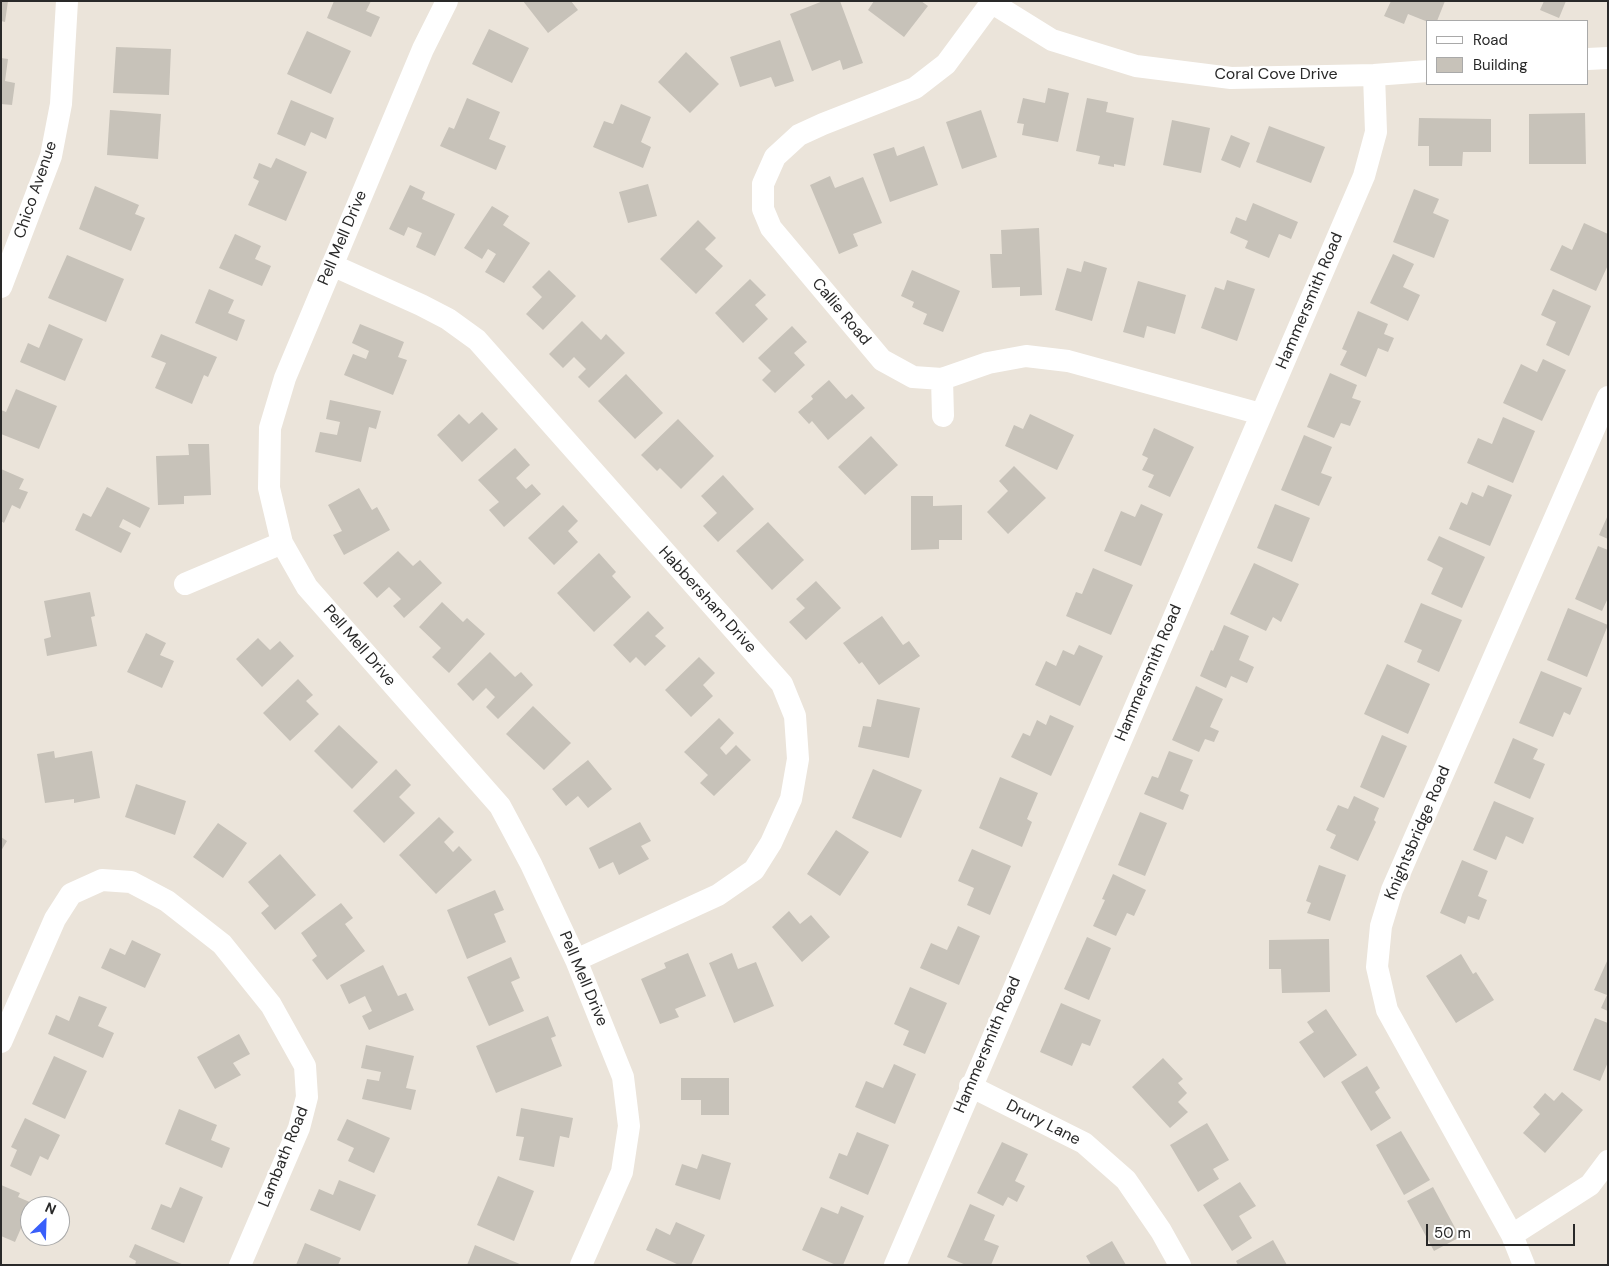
<!DOCTYPE html>
<style>
body{margin:0}
#map{position:relative;width:1609px;height:1266px;overflow:hidden;background:#ebe4da;font-family:"DM Sans",sans-serif}
canvas{display:block}
.frame{position:absolute;inset:0;border:2px solid #292929;pointer-events:none}
.legend{position:absolute;left:1426px;top:20px;width:162px;height:65px;box-sizing:border-box;background:#fff;border:1px solid #a9a9a9;margin:0;padding:6px 9px;list-style:none;font-size:15px;color:#292929}
.legend li{display:flex;align-items:center;gap:10px;height:25px}
.legend b{width:25px;border:1px solid #a9a9a9}
.north{position:absolute;left:20px;top:1196px;width:50px;height:50px;box-sizing:border-box;background:#fff;border:1px solid #a9a9a9;border-radius:50%;rotate:24deg;font-size:14px;font-weight:700;line-height:20px;text-align:center;color:#292929}
.north::after{content:'';display:block;margin:auto;width:18px;height:22px;background:#395ffa;clip-path:polygon(50% 0,100% 100%,50% 72%,0 100%)}
.scale{position:absolute;left:1426px;top:1224px;width:149px;height:22px;box-sizing:border-box;border:2px solid #292929;border-top:0;padding-left:6px;font-size:15px;line-height:18px;white-space:nowrap;color:#292929;-webkit-text-stroke:4px #fff;paint-order:stroke}
</style>
<div id="map">
<canvas width="1609" height="1266"></canvas>
<div class="frame"></div>
<ul class="legend">
<li><b style="height:6px;background:#fff"></b>Road</li>
<li><b style="height:14px;background:#c7c2b9"></b>Building</li>
</ul>
<div class="north">N</div>
<div class="scale">50 m</div>
</div>
<script>
const ctx = document.querySelector('canvas').getContext('2d');
ctx.lineJoin = 'round';
function fillPath(path, color) {
  ctx.fillStyle = color;
  ctx.fill(path, 'evenodd');
}
function poly(rows) {
  const path = new Path2D();
  for (const r of rows) {
    path.moveTo(r[0], r[1]);
    for (let i = 2; i < r.length; i += 2) path.lineTo(r[i], r[i + 1]);
  }
  return path;
}
function stroke(path, color, width, dash) {
  ctx.strokeStyle = color;
  ctx.lineWidth = width;
  ctx.lineCap = dash ? 'butt' : 'round';
  ctx.setLineDash(dash || []);
  ctx.stroke(path);
}
function drawText(font, color, halo, rows, align = 'center') {
  ctx.font = font + ' "DM Sans",sans-serif';
  ctx.lineWidth = 4.5;
  ctx.setLineDash([]);
  ctx.textBaseline = 'middle';
  ctx.strokeStyle = halo;
  ctx.fillStyle = color;
  for (const [text, x, y, turn = 0] of rows) {
    ctx.save();
    ctx.translate(x, y);
    ctx.rotate((+turn || 0) * Math.PI / 180);
    ctx.textAlign = isNaN(turn) ? turn : align;
    if (halo) ctx.strokeText(text, 0, 0);
    ctx.fillText(text, 0, 0);
    ctx.restore();
  }
}
fillPath(poly([
 [1,1,8,1,5,22,1,21],
 [334,1,371,1,366,11,380,17,371,37,327,18],
 [523,1,571,1,578,10,548,33],
 [823,1,840,1,863,63,843,70,840,60,812,71,790,14],
 [874,1,921,1,928,6,904,37,868,10],
 [1391,1,1445,1,1437,21,1428,22,1408,14,1404,24,1384,16],
 [1544,1,1566,1,1559,18,1540,10],
 [489,29,529,48,512,83,472,64],
 [307,31,351,51,331,94,287,74],
 [780,40,794,81,775,87,771,77,740,87,730,57],
 [116,47,171,49,169,95,113,93],
 [686,52,719,84,690,113,658,82],
 [1,58,8,59,5,81,15,83,12,105,1,104],
 [1048,88,1069,93,1058,142,1022,135,1024,124,1017,123,1023,98,1045,103],
 [467,98,500,112,489,139,506,146,496,170,440,146,449,127,454,129],
 [1087,98,1108,102,1106,112,1134,118,1125,166,1114,164,1114,167,1098,164,1100,156,1076,151],
 [291,100,334,118,326,139,311,132,305,146,277,134],
 [621,104,651,117,641,142,651,147,643,168,593,147,604,121,613,124],
 [110,110,161,114,158,159,107,155],
 [981,110,997,157,962,169,946,122],
 [1585,113,1586,164,1529,164,1529,114],
 [1419,118,1491,119,1491,152,1463,152,1462,166,1429,166,1429,146,1418,146],
 [1172,120,1210,128,1201,173,1163,165],
 [1269,126,1325,147,1311,183,1256,162],
 [1231,135,1250,143,1240,168,1221,160],
 [924,146,938,185,890,202,873,154,894,147,897,156],
 [276,158,307,172,286,221,248,205,259,181,253,178,259,163,271,168],
 [830,176,835,188,863,177,882,223,853,234,858,246,839,254,810,185],
 [648,184,657,216,628,223,619,192],
 [410,185,425,192,422,199,455,214,435,256,416,247,422,233,408,227,404,236,389,229],
 [95,186,139,205,135,214,145,218,131,251,79,229],
 [1414,189,1439,199,1433,213,1449,220,1434,258,1393,242],
 [1253,203,1298,222,1291,239,1279,234,1269,258,1245,248,1248,241,1230,233,1236,217,1246,221],
 [492,206,509,216,503,225,530,243,504,283,485,272,496,254,488,249,482,259,464,248],
 [698,220,716,238,705,249,723,266,696,294,660,259],
 [1584,223,1608,234,1608,265,1596,291,1550,270,1562,245,1572,250],
 [1039,228,1042,295,1020,296,1020,287,992,288,990,254,1002,254,1001,230],
 [235,234,261,246,255,259,271,266,262,286,219,268],
 [1393,254,1414,264,1403,287,1420,295,1408,321,1370,303],
 [67,255,124,279,106,322,48,298],
 [1084,261,1107,268,1092,321,1055,310,1067,268,1081,272],
 [549,270,576,296,543,330,526,314,542,297,532,287],
 [912,270,960,291,943,332,923,324,927,314,912,307,914,302,901,296],
 [750,279,766,295,755,305,768,319,743,343,715,313],
 [1227,280,1255,289,1237,341,1201,328,1215,287,1224,290],
 [1138,281,1186,295,1175,334,1147,326,1144,338,1123,332],
 [209,289,234,300,228,313,245,320,237,341,195,323],
 [1553,289,1591,306,1569,356,1546,345,1556,322,1541,315],
 [1358,311,1388,324,1384,334,1394,338,1388,352,1378,348,1366,377,1340,365,1347,351,1342,349],
 [582,321,601,340,606,334,625,353,589,388,578,377,586,369,574,357,563,368,549,354],
 [49,324,83,339,65,381,20,362,28,343,39,348],
 [360,324,404,342,398,357,407,360,393,395,344,375,353,354,366,359,369,351,352,343],
 [792,326,807,342,794,353,805,365,775,393,762,380,771,371,758,358],
 [161,334,217,357,208,377,204,375,192,404,155,388,166,363,151,357],
 [1543,359,1566,370,1542,421,1503,403,1521,364,1537,372],
 [1330,373,1357,385,1352,398,1361,401,1350,426,1341,423,1334,438,1307,427],
 [626,374,663,413,635,439,598,401],
 [829,380,846,399,852,394,865,408,828,440,812,421,809,424,798,412,813,399,811,396],
 [16,389,57,406,39,449,1,434,1,410,6,412],
 [330,400,381,411,376,429,369,427,361,462,315,452,320,432,337,435,340,422,326,419],
 [482,412,498,429,462,462,437,435,459,414,469,424],
 [1030,414,1074,435,1057,470,1005,446,1014,425,1023,429],
 [1503,417,1535,431,1513,483,1467,463,1478,438,1492,444],
 [678,419,714,456,681,489,660,468,657,471,641,455],
 [1154,428,1194,447,1170,497,1148,487,1154,475,1142,470,1148,458,1142,455],
 [1304,435,1332,447,1321,473,1332,477,1319,506,1281,490],
 [871,436,898,465,865,495,838,467],
 [188,444,209,444,211,495,184,496,184,504,158,505,156,456,189,455],
 [515,448,530,465,516,478,526,489,532,484,541,494,504,527,489,510,499,502,478,480],
 [1014,466,1046,498,1008,534,987,512,1008,491,999,481],
 [1,469,24,479,19,489,28,492,20,509,12,505,4,523,1,521],
 [723,475,754,509,718,542,703,526,717,513,701,496],
 [1488,485,1512,495,1490,546,1449,529,1461,502,1467,505,1472,492,1483,497],
 [107,487,150,508,140,528,123,519,119,527,131,533,121,553,75,530,83,513,91,517],
 [359,488,372,510,377,507,390,530,344,555,333,535,342,531,328,505],
 [911,496,933,496,933,506,962,505,962,540,939,540,939,549,911,550],
 [1141,504,1163,514,1141,566,1104,551,1121,511,1135,517],
 [1275,504,1310,518,1292,562,1257,548],
 [563,505,578,521,568,531,578,542,554,565,528,538],
 [1608,515,1608,539,1599,535],
 [768,522,804,560,772,590,736,551],
 [1439,536,1485,557,1462,608,1431,594,1443,568,1427,560],
 [1598,546,1608,550,1608,598,1602,611,1575,599],
 [398,551,413,566,420,560,442,583,404,618,393,606,401,599,389,587,377,598,363,583],
 [599,553,616,572,612,576,631,597,594,632,557,593],
 [1254,563,1299,584,1281,622,1273,617,1266,631,1230,614],
 [1093,568,1133,585,1111,635,1066,616,1076,592,1082,594],
 [816,581,841,608,806,640,789,622,805,608,796,599],
 [90,592,95,616,91,617,97,646,47,656,44,639,51,637,44,601],
 [442,602,463,622,467,618,485,634,449,673,432,657,441,648,419,627],
 [1421,603,1462,620,1439,672,1417,662,1422,650,1404,642],
 [1568,608,1608,625,1587,677,1547,660],
 [648,611,664,628,655,636,666,646,645,666,636,657,630,663,613,645],
 [882,616,903,645,909,641,920,656,879,685,862,662,859,664,843,643],
 [1224,625,1249,636,1239,660,1254,667,1247,683,1231,676,1226,688,1200,676,1211,650,1213,651],
 [146,633,166,643,160,655,174,661,162,688,127,672],
 [258,638,270,650,280,641,294,656,262,687,236,659],
 [1079,645,1103,656,1080,706,1035,685,1046,661,1056,666,1063,650,1074,655],
 [490,652,515,677,521,672,533,685,498,719,486,707,495,697,486,688,473,701,457,684],
 [699,657,715,673,703,685,713,696,691,717,665,690],
 [1387,664,1430,684,1408,734,1364,714],
 [1541,671,1582,688,1570,715,1564,712,1553,737,1519,723],
 [298,679,313,695,306,701,319,714,290,741,263,713],
 [1196,686,1223,699,1210,727,1219,731,1214,742,1205,739,1199,752,1172,740],
 [877,699,920,708,909,758,858,747,863,726,871,727],
 [533,706,571,743,544,770,506,734],
 [1050,715,1074,726,1051,776,1011,757,1023,733,1030,736,1037,720,1046,725],
 [719,718,734,733,720,748,726,755,736,745,751,760,714,796,700,783,708,775,684,752],
 [339,725,378,762,352,789,314,751],
 [1382,735,1407,746,1384,798,1360,787],
 [1513,738,1538,749,1533,759,1545,764,1530,799,1494,783],
 [54,751,55,758,92,751,100,798,74,803,74,799,45,803,37,754],
 [1169,751,1193,760,1180,791,1189,795,1183,810,1144,794,1152,776,1158,778],
 [588,760,612,789,588,808,578,796,566,806,552,789],
 [396,769,411,785,399,797,415,813,384,843,353,811],
 [873,769,922,790,901,838,852,818],
 [1000,777,1038,793,1027,819,1032,822,1022,847,979,828],
 [136,784,186,801,175,835,125,817],
 [1354,796,1379,808,1374,820,1376,822,1358,861,1330,848,1336,835,1326,830,1338,805,1348,809],
 [1494,801,1534,818,1523,844,1506,836,1496,860,1473,850],
 [1140,812,1167,823,1145,876,1118,865],
 [439,817,454,832,444,842,453,852,459,846,472,860,436,894,399,855],
 [640,822,651,841,641,846,649,859,619,875,613,862,599,869,589,848],
 [218,823,247,843,223,878,193,857],
 [836,830,869,852,840,896,807,874],
 [1,837,7,841,1,851],
 [972,849,1011,866,990,915,967,905,974,888,958,881],
 [280,854,316,895,275,930,261,913,269,906,248,882],
 [1462,860,1488,871,1478,896,1487,900,1479,920,1468,916,1465,924,1440,913],
 [1319,865,1346,875,1330,921,1307,913,1311,903,1306,901],
 [1113,874,1146,890,1134,916,1127,913,1116,936,1093,926,1105,900,1102,899],
 [495,890,504,910,494,914,506,942,467,959,447,910],
 [341,903,353,918,345,924,365,951,327,980,312,960,317,956,301,933],
 [789,911,800,924,811,915,830,937,802,962,772,927],
 [958,926,980,936,959,985,920,968,931,943,947,950],
 [1087,937,1111,948,1089,1000,1064,989],
 [1329,939,1330,992,1282,993,1281,969,1269,969,1269,940],
 [132,940,161,954,145,988,101,968,110,948,125,955],
 [688,953,706,996,675,1009,679,1017,660,1024,641,979,666,968,664,963],
 [732,953,738,969,756,962,774,1006,734,1023,709,963],
 [1461,954,1473,974,1476,972,1494,1000,1456,1023,1426,976],
 [511,957,520,978,511,982,524,1011,489,1026,467,977],
 [1608,959,1608,1011,1601,1008,1607,995,1594,990],
 [383,965,398,996,406,993,414,1010,369,1030,362,1016,372,1011,365,996,349,1004,340,985],
 [910,987,947,1003,925,1054,903,1045,909,1031,894,1024],
 [79,996,107,1007,98,1026,114,1033,103,1058,48,1034,56,1015,69,1021],
 [1061,1003,1101,1020,1090,1046,1082,1043,1072,1066,1040,1052],
 [1326,1009,1357,1055,1324,1078,1299,1042,1314,1032,1307,1022],
 [548,1016,556,1036,551,1038,562,1066,496,1093,476,1046],
 [1595,1018,1608,1023,1608,1062,1600,1081,1573,1070],
 [239,1034,250,1054,233,1063,241,1075,215,1089,197,1057],
 [366,1045,414,1056,406,1088,416,1090,411,1110,362,1099,367,1079,379,1081,381,1072,361,1068],
 [54,1056,87,1071,65,1119,32,1104],
 [1163,1058,1183,1079,1178,1083,1187,1093,1178,1102,1188,1112,1170,1128,1132,1087],
 [894,1064,916,1074,895,1124,855,1107,866,1081,883,1088],
 [1367,1066,1380,1088,1375,1092,1391,1118,1371,1131,1341,1082],
 [681,1078,729,1078,729,1115,701,1115,701,1100,681,1100],
 [1562,1092,1583,1110,1545,1153,1523,1133,1540,1114,1533,1107,1545,1093,1554,1101],
 [521,1108,573,1118,569,1138,560,1136,554,1167,519,1160,524,1137,516,1136],
 [179,1109,217,1125,211,1140,230,1148,222,1168,165,1144],
 [25,1118,60,1135,48,1160,40,1156,31,1176,10,1166,17,1150,11,1147],
 [347,1119,390,1138,374,1173,348,1161,354,1148,337,1140],
 [1207,1123,1229,1160,1213,1169,1219,1179,1198,1192,1170,1145],
 [1401,1131,1430,1180,1404,1195,1376,1145],
 [857,1132,889,1145,868,1195,829,1178,839,1153,847,1156],
 [1002,1142,1028,1154,1015,1181,1025,1186,1017,1202,1008,1197,1003,1206,977,1193],
 [702,1154,731,1163,720,1200,675,1185,682,1164,697,1169],
 [498,1176,534,1191,514,1241,477,1225],
 [339,1180,376,1195,360,1231,310,1210,319,1189,333,1195],
 [1240,1182,1256,1206,1239,1216,1252,1238,1232,1251,1203,1205],
 [1,1185,20,1193,18,1197,32,1203,15,1242,1,1236],
 [180,1187,203,1197,184,1243,151,1229,161,1204,171,1208],
 [1433,1187,1460,1237,1434,1251,1407,1201],
 [970,1204,995,1215,984,1240,999,1246,991,1265,966,1265,947,1257],
 [841,1206,864,1216,843,1265,836,1265,802,1250,821,1207,838,1214],
 [676,1222,705,1235,691,1265,679,1265,646,1250,656,1228,670,1235],
 [1273,1240,1287,1265,1238,1265,1236,1261],
 [1112,1241,1126,1265,1091,1265,1086,1256],
 [305,1243,341,1258,338,1265,296,1265],
 [135,1244,184,1265,135,1265,136,1261,129,1257],
 [475,1245,522,1265,467,1265]
]), '#c7c2b9');
stroke(poly([
 [447,1,423,49,285,378,270,428,269,488,282,543,307,587,500,806,531,864,576,960,623,1077,629,1126,622,1172,581,1265],
 [989,1,1052,40,1136,66,1231,78,1374,75,1428,71],
 [991,3,946,64,915,88,823,124,799,135,775,157,763,184,763,209,771,228,882,360,913,377,942,379,988,363,1026,356,1068,361,1261,414],
 [1588,59,1608,58],
 [332,265,421,305,448,319,477,340,782,684,795,716,798,759,791,799,771,843,754,870,718,895,576,960],
 [1,287,51,156,61,104,67,1],
 [942,379,943,416],
 [185,584,282,543],
 [1,1042,55,919,71,894,102,880,131,882,167,901,222,944,271,1005,305,1066,307,1097,299,1128,240,1265],
 [970,1086,1084,1143,1126,1180,1161,1231,1180,1265],
 [1512,1235,1590,1185,1608,1161],
 [895,1265,1364,176,1376,132,1374,75],
 [1524,1265,1512,1235,1387,1010,1377,967,1381,926,1392,890,1608,397]
]), '#fff', 22);
drawText('16px', '#292929', '#fff', [
 ["Coral Cove Drive",1276,75],
 ["Chico Avenue",36,190,-71],
 ["Pell Mell Drive",343,238,-67],
 ["Hammersmith Road",1310,301,-67],
 ["Callie Road",841,312,50],
 ["Habbersham Drive",707,600,48],
 ["Pell Mell Drive",359,646,49],
 ["Hammersmith Road",1149,673,-67],
 ["Knightsbridge Road",1418,833,-67],
 ["Pell Mell Drive",583,979,67],
 ["Hammersmith Road",988,1045,-67],
 ["Drury Lane",1043,1123,27],
 ["Lambath Road",284,1157,-68]
]);
</script>
